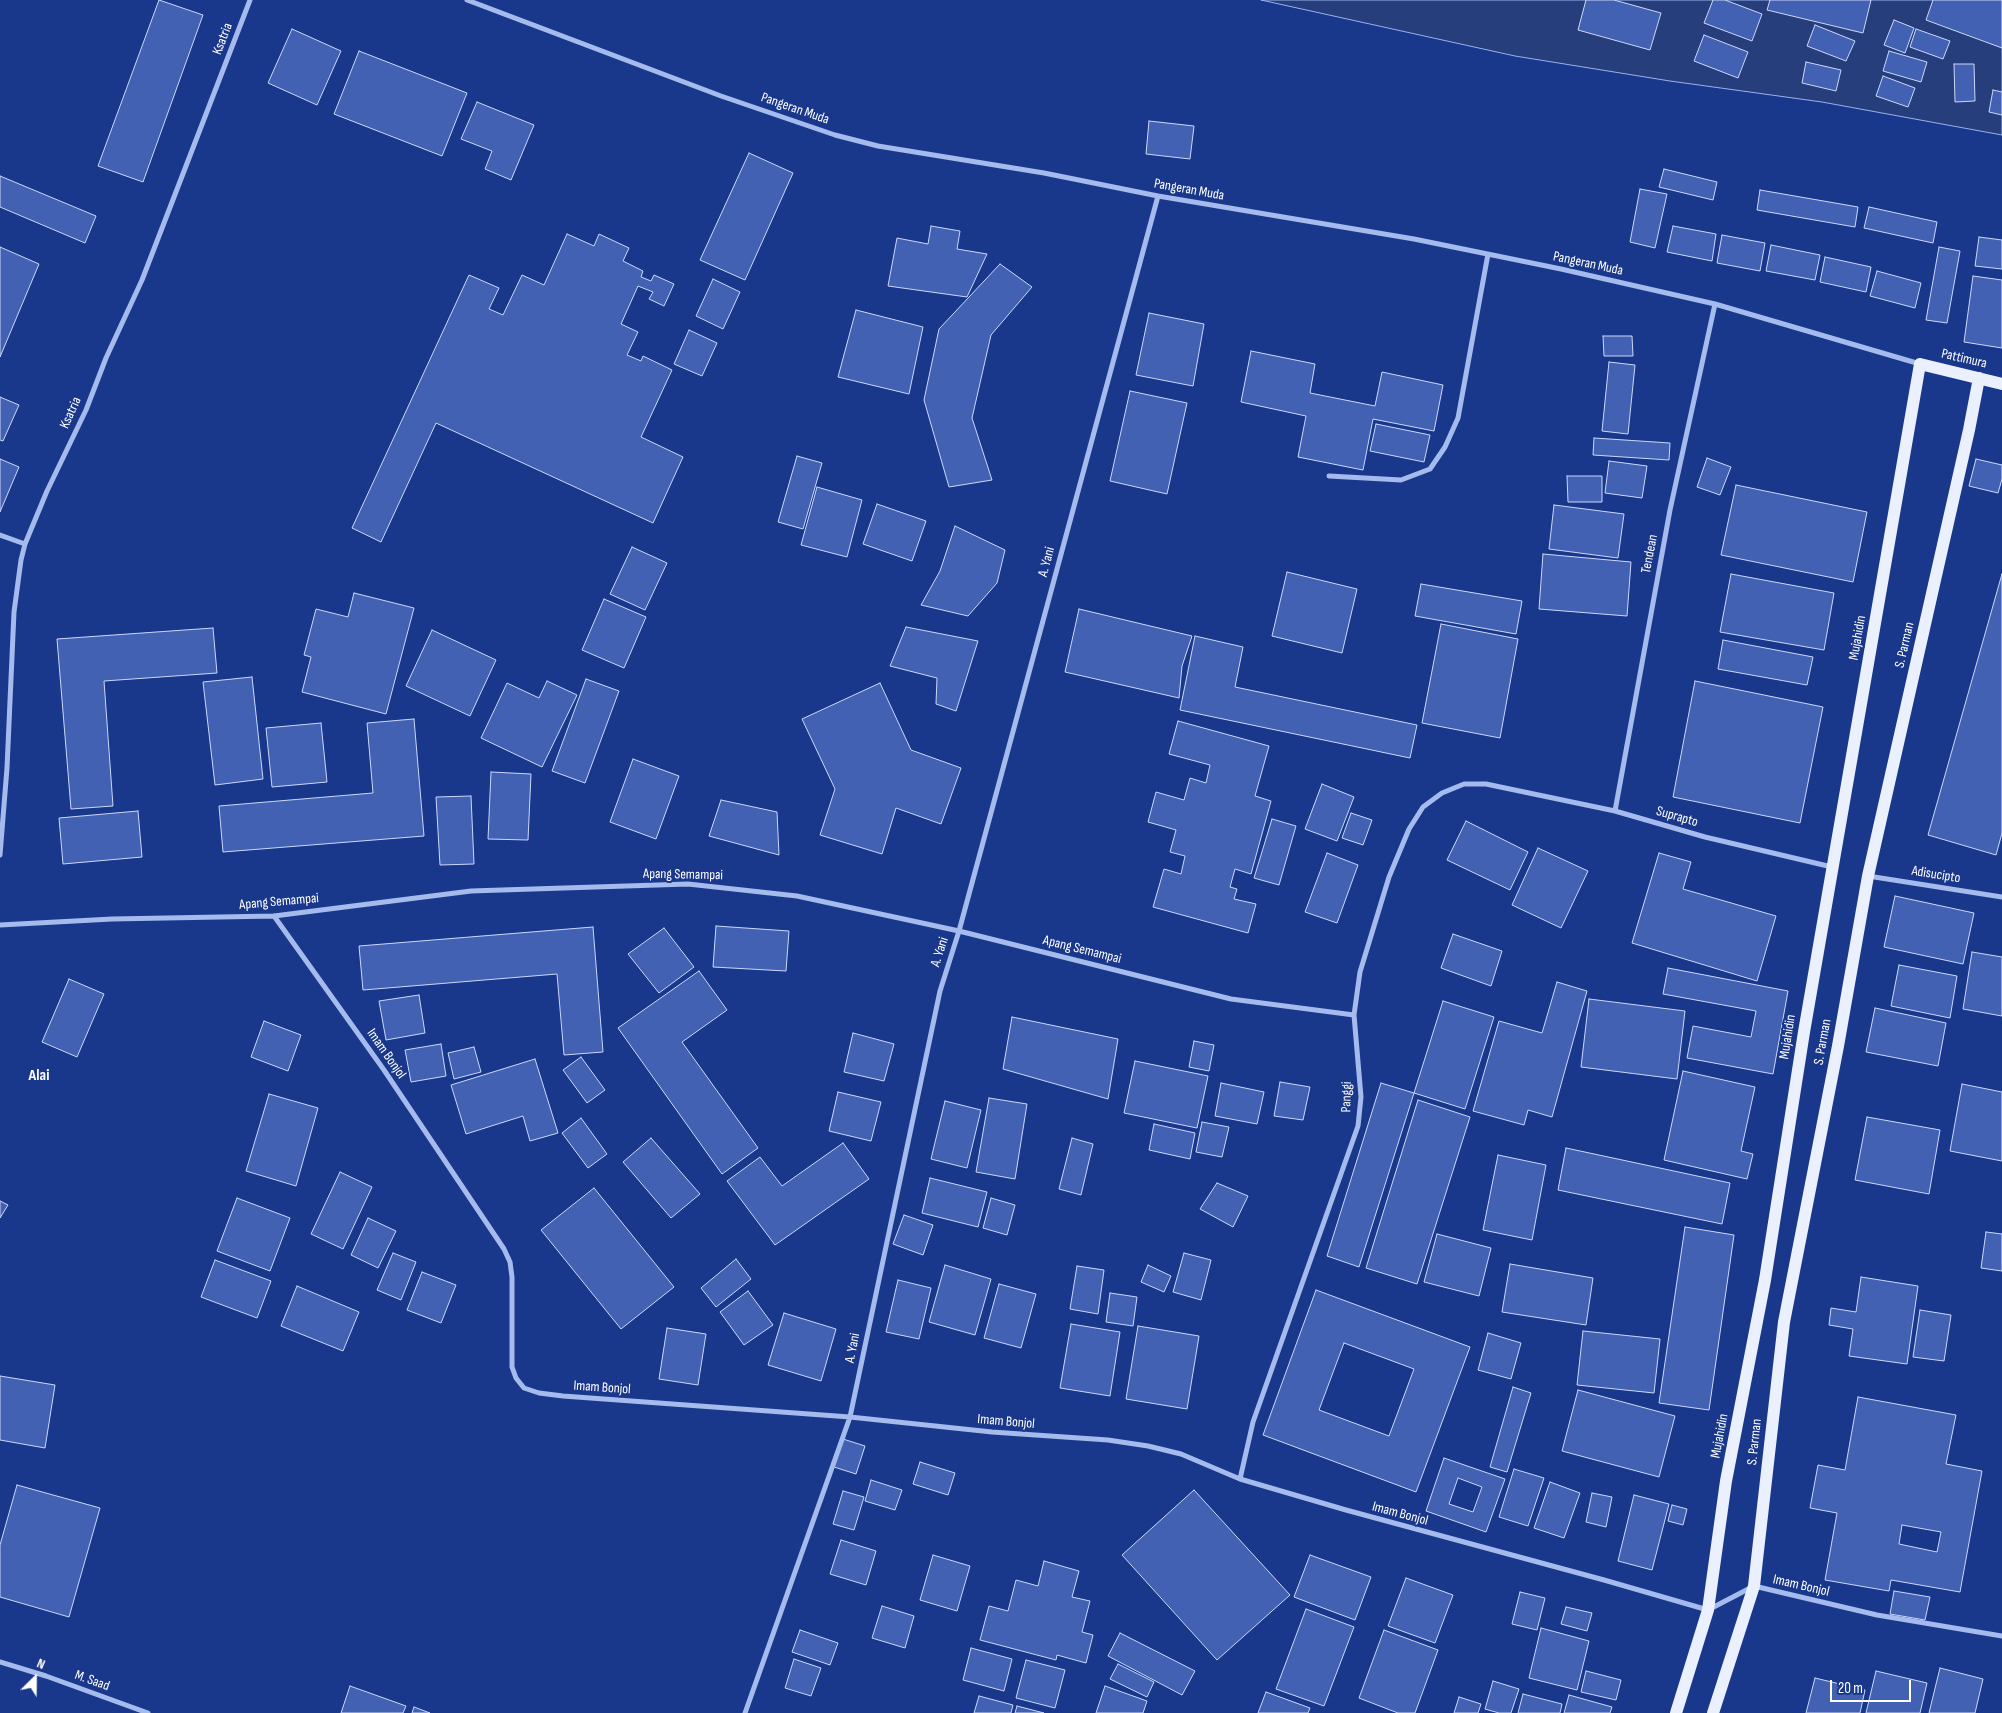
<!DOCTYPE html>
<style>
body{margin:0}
#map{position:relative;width:2002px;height:1713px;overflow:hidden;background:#1a388b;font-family:"Sofia Sans Condensed",sans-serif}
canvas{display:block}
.north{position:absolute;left:10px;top:1653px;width:50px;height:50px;-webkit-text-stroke:4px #1a388b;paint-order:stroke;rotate:23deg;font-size:14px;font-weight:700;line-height:20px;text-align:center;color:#fff}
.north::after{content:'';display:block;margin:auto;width:18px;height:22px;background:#fff;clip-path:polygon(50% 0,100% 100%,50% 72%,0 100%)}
.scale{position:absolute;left:1830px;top:1680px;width:81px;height:22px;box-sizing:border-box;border:2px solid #fff;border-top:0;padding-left:6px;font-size:15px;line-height:18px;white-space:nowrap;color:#fff;-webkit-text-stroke:4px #1a388b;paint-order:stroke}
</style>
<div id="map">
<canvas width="2002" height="1713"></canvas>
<div class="north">N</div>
<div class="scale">20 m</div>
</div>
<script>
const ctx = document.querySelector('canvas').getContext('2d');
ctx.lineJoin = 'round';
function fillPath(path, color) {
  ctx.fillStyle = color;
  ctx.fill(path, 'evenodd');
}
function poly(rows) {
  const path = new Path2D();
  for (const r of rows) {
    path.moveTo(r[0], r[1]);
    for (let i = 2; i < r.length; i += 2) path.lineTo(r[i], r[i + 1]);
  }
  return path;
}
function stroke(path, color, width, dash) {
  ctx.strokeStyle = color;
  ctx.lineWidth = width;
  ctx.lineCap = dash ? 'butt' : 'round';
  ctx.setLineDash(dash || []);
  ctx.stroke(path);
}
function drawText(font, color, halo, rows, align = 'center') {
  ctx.font = font + ' "Sofia Sans Condensed",sans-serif';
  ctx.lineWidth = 4;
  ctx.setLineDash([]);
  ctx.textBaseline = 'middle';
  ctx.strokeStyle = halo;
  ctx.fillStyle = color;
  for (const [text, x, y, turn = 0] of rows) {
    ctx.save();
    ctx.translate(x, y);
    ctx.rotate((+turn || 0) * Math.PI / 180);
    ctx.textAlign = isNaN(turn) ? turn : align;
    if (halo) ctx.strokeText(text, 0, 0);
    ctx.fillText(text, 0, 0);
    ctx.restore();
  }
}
const water = poly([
 [1261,0,2002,0,2002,135,1822,102,1670,81,1515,56,1261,0]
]);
fillPath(water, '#273e7c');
stroke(water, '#98b2ef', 1);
const building = poly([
 [159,0,203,15,143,182,98,166,159,0],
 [1586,0,1614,0,1661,13,1650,50,1578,30,1586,0],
 [1713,0,1725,0,1762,14,1752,41,1704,23,1713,0],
 [1770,0,1871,0,1863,33,1767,10,1770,0],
 [1933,0,2002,0,2002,48,1926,20,1933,0],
 [1894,20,1914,28,1905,53,1884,45,1894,20],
 [1815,25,1855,41,1846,61,1807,46,1815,25],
 [292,29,341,51,317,105,268,83,292,29],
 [1916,29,1950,41,1943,59,1910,47,1916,29],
 [1704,35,1748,52,1738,78,1694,61,1704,35],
 [359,51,467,93,442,156,334,114,359,51],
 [1889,51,1927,62,1921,82,1883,71,1889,51],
 [1806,62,1841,70,1836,91,1802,83,1806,62],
 [1954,64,1974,64,1975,101,1955,102,1954,64],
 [1883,76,1915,88,1908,107,1876,96,1883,76],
 [1993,90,2002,92,2002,115,1989,112,1993,90],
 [477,102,534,125,511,180,485,169,492,151,461,139,477,102],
 [1149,121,1194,126,1190,159,1146,154,1149,121],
 [749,153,793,173,745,280,700,260,749,153],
 [1664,169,1717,182,1713,200,1659,187,1664,169],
 [0,176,96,216,85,243,0,207,0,176],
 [1640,189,1667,194,1655,248,1630,242,1640,189],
 [1760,190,1858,207,1855,227,1757,210,1760,190],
 [1869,207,1937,222,1933,243,1864,228,1869,207],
 [931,226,960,231,957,249,987,254,967,297,888,286,897,238,928,244,931,226],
 [1673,226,1716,234,1712,261,1667,252,1673,226],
 [567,234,594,246,599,234,629,248,623,261,643,271,641,277,651,281,654,275,674,284,664,306,649,299,653,292,638,286,621,324,638,332,627,355,641,361,643,356,672,370,641,437,683,457,653,523,436,423,381,542,352,528,469,275,499,288,489,309,503,315,522,275,544,285,567,234],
 [1722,235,1765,243,1760,271,1717,263,1722,235],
 [1979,237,2002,240,2002,269,1975,266,1979,237],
 [1771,245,1820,255,1815,280,1766,271,1771,245],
 [0,247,39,264,0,357,0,247],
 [1939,247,1960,251,1947,323,1926,320,1939,247],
 [1825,257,1871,267,1866,292,1820,282,1825,257],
 [1000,264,1032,287,991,335,972,418,992,480,949,487,924,400,939,329,1000,264],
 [1877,271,1921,283,1915,308,1870,296,1877,271],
 [1973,276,2002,280,2002,348,1964,342,1973,276],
 [713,279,740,292,723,329,696,316,713,279],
 [856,310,923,327,909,394,838,377,856,310],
 [1149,313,1204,324,1193,386,1136,375,1149,313],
 [689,330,717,343,702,376,674,364,689,330],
 [1603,336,1632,336,1633,356,1604,356,1603,336],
 [1251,351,1315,364,1310,393,1375,406,1382,372,1443,385,1434,431,1373,419,1363,470,1298,457,1306,416,1241,402,1251,351],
 [1609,362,1635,365,1628,434,1602,431,1609,362],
 [1130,391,1187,403,1167,494,1110,481,1130,391],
 [0,397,19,405,3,441,0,440,0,397],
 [1376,424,1430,435,1424,462,1370,451,1376,424],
 [1594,438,1670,443,1669,460,1593,455,1594,438],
 [797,456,822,463,803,529,778,522,797,456],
 [1707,458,1731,467,1720,495,1697,487,1707,458],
 [0,459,19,467,0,512,0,459],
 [1976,459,2002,465,2002,479,1998,493,1969,486,1976,459],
 [1609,461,1647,466,1642,498,1605,493,1609,461],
 [1567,476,1602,476,1602,502,1568,502,1567,476],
 [1736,485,1867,512,1853,582,1721,555,1736,485],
 [817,487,862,500,847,557,801,545,817,487],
 [877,504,926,521,912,561,863,544,877,504],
 [1554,505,1624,514,1618,558,1549,549,1554,505],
 [955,526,1005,550,997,583,968,616,921,605,940,571,955,526],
 [632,547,667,563,645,610,610,594,632,547],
 [1543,554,1631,562,1627,616,1539,609,1543,554],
 [1287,572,1357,589,1342,653,1272,636,1287,572],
 [1731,574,1834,593,1824,650,1720,632,1731,574],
 [2002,574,2002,833,1996,855,1928,835,2002,574],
 [1421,584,1522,601,1516,634,1415,616,1421,584],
 [354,593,414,608,386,714,302,692,311,657,304,655,316,609,348,617,354,593],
 [604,599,646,617,624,668,582,650,604,599],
 [1079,609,1192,636,1182,666,1179,698,1065,672,1079,609],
 [1441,624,1518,639,1500,738,1422,723,1441,624],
 [906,627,978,641,956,711,936,704,937,678,890,666,906,627],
 [213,628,217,673,104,681,113,806,71,809,57,639,213,628],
 [432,630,496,660,470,716,406,686,432,630],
 [1195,636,1243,647,1235,687,1417,725,1410,758,1180,710,1195,636],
 [1723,640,1813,657,1807,685,1718,669,1723,640],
 [252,677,263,779,215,785,203,682,252,677],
 [586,679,619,691,585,783,552,771,586,679],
 [547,681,577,695,542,767,481,738,507,683,539,698,547,681],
 [1695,681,1823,707,1800,823,1673,797,1695,681],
 [880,683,911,750,961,768,941,824,896,808,882,854,820,835,835,789,802,719,880,683],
 [414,719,424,836,223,852,219,806,373,793,367,723,414,719],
 [1178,721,1269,746,1255,796,1271,801,1251,874,1235,869,1230,887,1237,889,1234,899,1256,904,1248,933,1153,907,1164,869,1181,874,1185,856,1170,852,1176,830,1148,822,1156,792,1184,800,1190,778,1206,783,1210,765,1169,754,1178,721],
 [321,723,327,782,272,787,266,728,321,723],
 [633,759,679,776,656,839,610,822,633,759],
 [491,772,531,774,528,840,488,839,491,772],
 [1322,784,1354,797,1337,841,1305,829,1322,784],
 [471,796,474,864,440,865,436,797,471,796],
 [721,800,777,812,779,855,709,836,721,800],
 [138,811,142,857,63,864,59,818,138,811],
 [1351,813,1372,820,1363,845,1342,838,1351,813],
 [1272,819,1296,826,1279,885,1254,878,1272,819],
 [1466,821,1528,852,1510,890,1447,860,1466,821],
 [1538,848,1588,871,1561,928,1512,905,1538,848],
 [1327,853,1358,865,1337,923,1305,912,1327,853],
 [1659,853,1691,862,1683,889,1776,916,1757,981,1632,943,1659,853],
 [1895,896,1974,913,1963,964,1884,947,1895,896],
 [716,926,789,931,786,971,713,967,716,926],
 [593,927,603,1052,564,1055,557,974,363,990,359,946,593,927],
 [664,928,694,967,659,993,628,954,664,928],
 [1453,934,1502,951,1491,986,1441,968,1453,934],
 [1972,952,2002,957,2002,1016,1963,1009,1972,952],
 [1899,965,1957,976,1950,1018,1891,1006,1899,965],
 [1668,968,1788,991,1773,1074,1687,1058,1693,1026,1751,1037,1756,1011,1663,994,1668,968],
 [699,971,727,1010,682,1042,758,1148,722,1174,618,1028,699,971],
 [69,979,104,994,77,1057,42,1042,69,979],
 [1557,982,1587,991,1552,1117,1528,1110,1524,1125,1473,1111,1499,1021,1542,1033,1557,982],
 [419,995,425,1033,386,1040,379,1001,419,995],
 [1589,999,1685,1011,1677,1079,1581,1067,1589,999],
 [1443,1001,1494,1017,1465,1109,1414,1093,1443,1001],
 [1875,1008,1946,1023,1938,1066,1866,1052,1875,1008],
 [1012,1017,1118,1039,1108,1099,1003,1069,1012,1017],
 [264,1021,301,1035,288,1071,251,1057,264,1021],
 [853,1033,894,1044,884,1081,844,1072,853,1033],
 [1194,1041,1214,1045,1209,1071,1189,1067,1194,1041],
 [441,1044,446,1076,411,1082,405,1050,441,1044],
 [474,1047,481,1072,454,1079,448,1053,474,1047],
 [581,1057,605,1090,587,1103,563,1070,581,1057],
 [535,1059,558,1133,530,1141,523,1116,466,1134,451,1085,535,1059],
 [1135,1061,1208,1076,1197,1128,1124,1113,1135,1061],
 [1683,1071,1755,1087,1741,1151,1753,1154,1747,1179,1664,1160,1683,1071],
 [1280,1082,1310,1087,1303,1120,1274,1116,1280,1082],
 [1221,1083,1264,1092,1257,1124,1215,1116,1221,1083],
 [1381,1083,1414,1093,1359,1267,1327,1256,1381,1083],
 [1962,1084,2002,1092,2002,1161,1950,1151,1962,1084],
 [838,1092,881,1102,871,1141,829,1131,838,1092],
 [269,1094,318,1108,296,1186,246,1171,269,1094],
 [989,1098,1027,1104,1015,1179,976,1172,989,1098],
 [1418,1100,1470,1117,1417,1284,1366,1268,1418,1100],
 [945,1101,981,1110,967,1168,931,1159,945,1101],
 [1867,1117,1940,1130,1929,1194,1855,1180,1867,1117],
 [581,1118,607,1154,588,1168,562,1133,581,1118],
 [1202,1122,1229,1127,1222,1157,1196,1152,1202,1122],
 [1154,1124,1195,1133,1190,1159,1149,1150,1154,1124],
 [651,1138,700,1194,671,1218,623,1162,651,1138],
 [1072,1138,1093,1144,1081,1195,1059,1189,1072,1138],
 [843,1143,869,1179,775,1245,727,1181,760,1157,782,1186,843,1143],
 [1566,1148,1730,1183,1722,1224,1558,1190,1566,1148],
 [1498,1155,1546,1165,1532,1240,1483,1230,1498,1155],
 [340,1172,372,1187,343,1249,311,1234,340,1172],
 [930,1178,987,1192,978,1227,922,1213,930,1178],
 [1217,1183,1248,1196,1233,1227,1200,1209,1217,1183],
 [594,1188,674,1287,621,1329,541,1230,594,1188],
 [237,1198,290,1218,270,1271,217,1251,237,1198],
 [991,1198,1015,1205,1007,1235,983,1228,991,1198],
 [0,1201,8,1205,0,1218,0,1201],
 [904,1215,933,1225,923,1255,893,1244,904,1215],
 [368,1218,396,1231,378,1268,351,1255,368,1218],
 [1685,1227,1734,1235,1709,1410,1659,1403,1685,1227],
 [1986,1232,2002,1234,2002,1271,1981,1268,1986,1232],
 [1437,1234,1491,1248,1479,1296,1424,1282,1437,1234],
 [393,1253,416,1262,401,1300,377,1290,393,1253],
 [1184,1253,1211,1260,1201,1300,1173,1292,1184,1253],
 [736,1259,751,1279,716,1307,701,1288,736,1259],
 [215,1260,271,1281,257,1318,201,1297,215,1260],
 [1510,1264,1593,1278,1586,1325,1502,1312,1510,1264],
 [945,1265,991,1279,975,1335,929,1322,945,1265],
 [1148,1265,1171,1276,1164,1292,1141,1282,1148,1265],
 [1077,1266,1104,1270,1098,1314,1070,1309,1077,1266],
 [422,1272,456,1285,441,1323,407,1310,422,1272],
 [1861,1277,1918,1286,1907,1364,1849,1356,1853,1329,1829,1325,1831,1308,1856,1312,1861,1277],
 [898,1280,931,1288,919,1339,886,1332,898,1280],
 [999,1284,1036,1294,1021,1348,984,1338,999,1284],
 [297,1286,359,1312,343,1351,281,1326,297,1286],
 [1316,1290,1470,1347,1416,1492,1263,1435,1316,1290],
 [1344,1343,1414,1369,1389,1436,1319,1410,1344,1343],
 [748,1291,773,1325,744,1345,720,1312,748,1291],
 [1110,1293,1137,1297,1133,1326,1106,1322,1110,1293],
 [1920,1310,1951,1315,1944,1361,1913,1357,1920,1310],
 [784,1313,836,1329,821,1381,768,1365,784,1313],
 [1071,1324,1120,1332,1110,1396,1060,1388,1071,1324],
 [1138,1326,1199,1336,1187,1409,1126,1399,1138,1326],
 [667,1328,706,1334,698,1385,659,1379,667,1328],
 [1583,1331,1660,1339,1654,1393,1577,1385,1583,1331],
 [1488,1333,1521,1343,1511,1379,1478,1370,1488,1333],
 [0,1376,55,1385,45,1448,0,1440,0,1376],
 [1513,1387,1531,1393,1507,1472,1490,1467,1513,1387],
 [1578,1390,1675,1416,1659,1477,1562,1451,1578,1390],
 [1858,1397,1956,1415,1946,1464,1982,1471,1960,1592,1891,1580,1889,1591,1825,1580,1837,1513,1810,1508,1818,1465,1845,1470,1858,1397],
 [1902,1525,1941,1532,1937,1552,1899,1544,1902,1525],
 [843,1439,865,1446,856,1474,834,1467,843,1439],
 [1444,1458,1505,1479,1486,1532,1426,1511,1444,1458],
 [1458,1478,1482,1487,1473,1512,1449,1504,1458,1478],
 [920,1462,955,1473,948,1495,913,1484,920,1462],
 [1514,1469,1544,1478,1528,1526,1499,1517,1514,1469],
 [871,1480,902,1490,895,1510,865,1501,871,1480],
 [1550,1482,1580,1493,1564,1538,1534,1528,1550,1482],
 [17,1485,100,1508,69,1617,0,1597,0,1545,17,1485],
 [1194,1490,1290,1595,1217,1660,1122,1555,1194,1490],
 [843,1491,864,1497,854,1530,833,1524,843,1491],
 [1592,1493,1612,1497,1606,1527,1586,1522,1592,1493],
 [1634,1495,1669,1504,1652,1570,1618,1561,1634,1495],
 [1672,1505,1687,1509,1683,1525,1668,1521,1672,1505],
 [841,1540,876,1551,866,1585,830,1574,841,1540],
 [933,1555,970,1566,957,1611,920,1600,933,1555],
 [1310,1555,1371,1577,1355,1620,1294,1597,1310,1555],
 [1044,1561,1079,1571,1072,1597,1090,1601,1082,1632,1093,1635,1086,1663,1057,1655,1056,1660,980,1640,989,1606,1008,1611,1016,1580,1038,1586,1044,1561],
 [1406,1578,1453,1595,1435,1643,1388,1626,1406,1578],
 [1894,1591,1930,1597,1925,1620,1890,1614,1894,1591],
 [1520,1592,1545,1598,1537,1630,1512,1624,1520,1592],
 [882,1606,914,1616,905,1648,872,1638,882,1606],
 [1566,1607,1592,1613,1587,1631,1561,1624,1566,1607],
 [1306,1609,1354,1627,1324,1706,1276,1689,1306,1609],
 [1541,1628,1589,1641,1577,1690,1529,1678,1541,1628],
 [800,1630,838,1643,830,1665,792,1652,800,1630],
 [1384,1630,1438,1650,1415,1713,1398,1713,1359,1698,1384,1630],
 [1120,1633,1195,1671,1182,1695,1108,1656,1120,1633],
 [971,1648,1012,1659,1004,1691,963,1680,971,1648],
 [794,1659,821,1668,811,1696,785,1688,794,1659],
 [1026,1660,1065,1670,1055,1708,1016,1698,1026,1660],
 [1118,1664,1154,1682,1147,1697,1110,1679,1118,1664],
 [1940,1668,1983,1679,1975,1713,1929,1713,1940,1668],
 [1586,1671,1621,1680,1616,1700,1581,1692,1586,1671],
 [1876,1671,1927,1683,1920,1713,1866,1713,1876,1671],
 [1815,1678,1865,1690,1860,1713,1806,1713,1815,1678],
 [1493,1681,1519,1689,1511,1713,1499,1713,1485,1709,1493,1681],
 [350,1686,406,1706,403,1713,341,1713,350,1686],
 [1105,1686,1147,1701,1143,1713,1096,1713,1105,1686],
 [1266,1692,1310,1708,1308,1713,1258,1713,1266,1692],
 [1523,1694,1562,1704,1560,1713,1518,1713,1523,1694],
 [1569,1695,1612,1707,1610,1713,1564,1713,1569,1695],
 [979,1696,1013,1705,1011,1713,974,1713,979,1696],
 [1459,1697,1481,1704,1478,1713,1454,1713,1459,1697],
 [1017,1706,1044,1713,1015,1713,1017,1706],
 [414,1707,430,1713,412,1713,414,1707]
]);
fillPath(building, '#4361b3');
stroke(building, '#cbd8fa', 1);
stroke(poly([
 [467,0,721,96,835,135,878,146,1044,173,1158,196,1414,239,1561,269,1715,304,1920,364],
 [1329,476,1401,480,1430,469,1445,447,1458,418,1488,254],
 [0,535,25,544],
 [1615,811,1670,510,1715,304],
 [0,855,7,768,14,612,21,560,25,544,47,491,86,410,106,358,142,280,250,0],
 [1868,876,2002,897],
 [274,916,384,1070,504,1249,510,1262,512,1277,512,1367,516,1378,524,1388,539,1393,563,1396,850,1417,992,1432,1108,1440,1148,1446,1181,1454,1240,1479,1346,1510,1604,1580,1708,1610,1754,1586,1877,1615,2002,1636],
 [0,925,112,919,274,916,471,891,688,884,797,896,959,931,1231,999,1354,1015],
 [1240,1479,1253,1422,1358,1126,1361,1097,1354,1015,1360,972,1389,877,1409,829,1423,807,1442,793,1464,784,1486,784,1615,811,1705,837,1832,867],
 [0,1662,46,1676,148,1713],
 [745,1713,850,1417,940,991,959,931,1158,196]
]), '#a5baed', 5);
stroke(poly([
 [1676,1713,1708,1610,1726,1481,1765,1280,1804,1032,1920,364,2002,384],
 [1713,1713,1754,1586,1784,1322,1838,1046,1868,876,1969,430,1979,378]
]), '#ebf0ff', 12);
drawText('14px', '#fff', '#1a388b', [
 ["Ksatria",223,39,-69],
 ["Pangeran Muda",795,109,19],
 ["Pangeran Muda",1189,190,10],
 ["Pangeran Muda",1588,264,12],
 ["Pattimura",1964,359,13],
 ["Ksatria",71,413,-66],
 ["Tendean",1650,554,-79],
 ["A. Yani",1047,562,-75],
 ["Mujahidin",1858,638,-80],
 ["S. Parman",1905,645,-77],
 ["Suprapto",1677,817,16],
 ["Apang Semampai",683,875,1],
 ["Adisucipto",1936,875,9],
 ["Apang Semampai",279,902,-5],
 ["Apang Semampai",1082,950,14],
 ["A. Yani",940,952,-72],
 ["Mujahidin",1788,1037,-81],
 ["S. Parman",1823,1042,-80],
 ["Imam Bonjol",386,1054,55],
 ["Panggi",1347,1097,-89],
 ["A. Yani",853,1348,-79],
 ["Imam Bonjol",602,1388,4],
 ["Imam Bonjol",1006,1422,5],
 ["Mujahidin",1720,1436,-79],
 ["S. Parman",1755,1442,-84],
 ["Imam Bonjol",1400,1514,15],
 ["Imam Bonjol",1801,1586,13],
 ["M. Saad",92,1681,20]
]);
drawText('bold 16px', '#fff', '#1a388b', [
 ["Alai",39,1076]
]);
</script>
